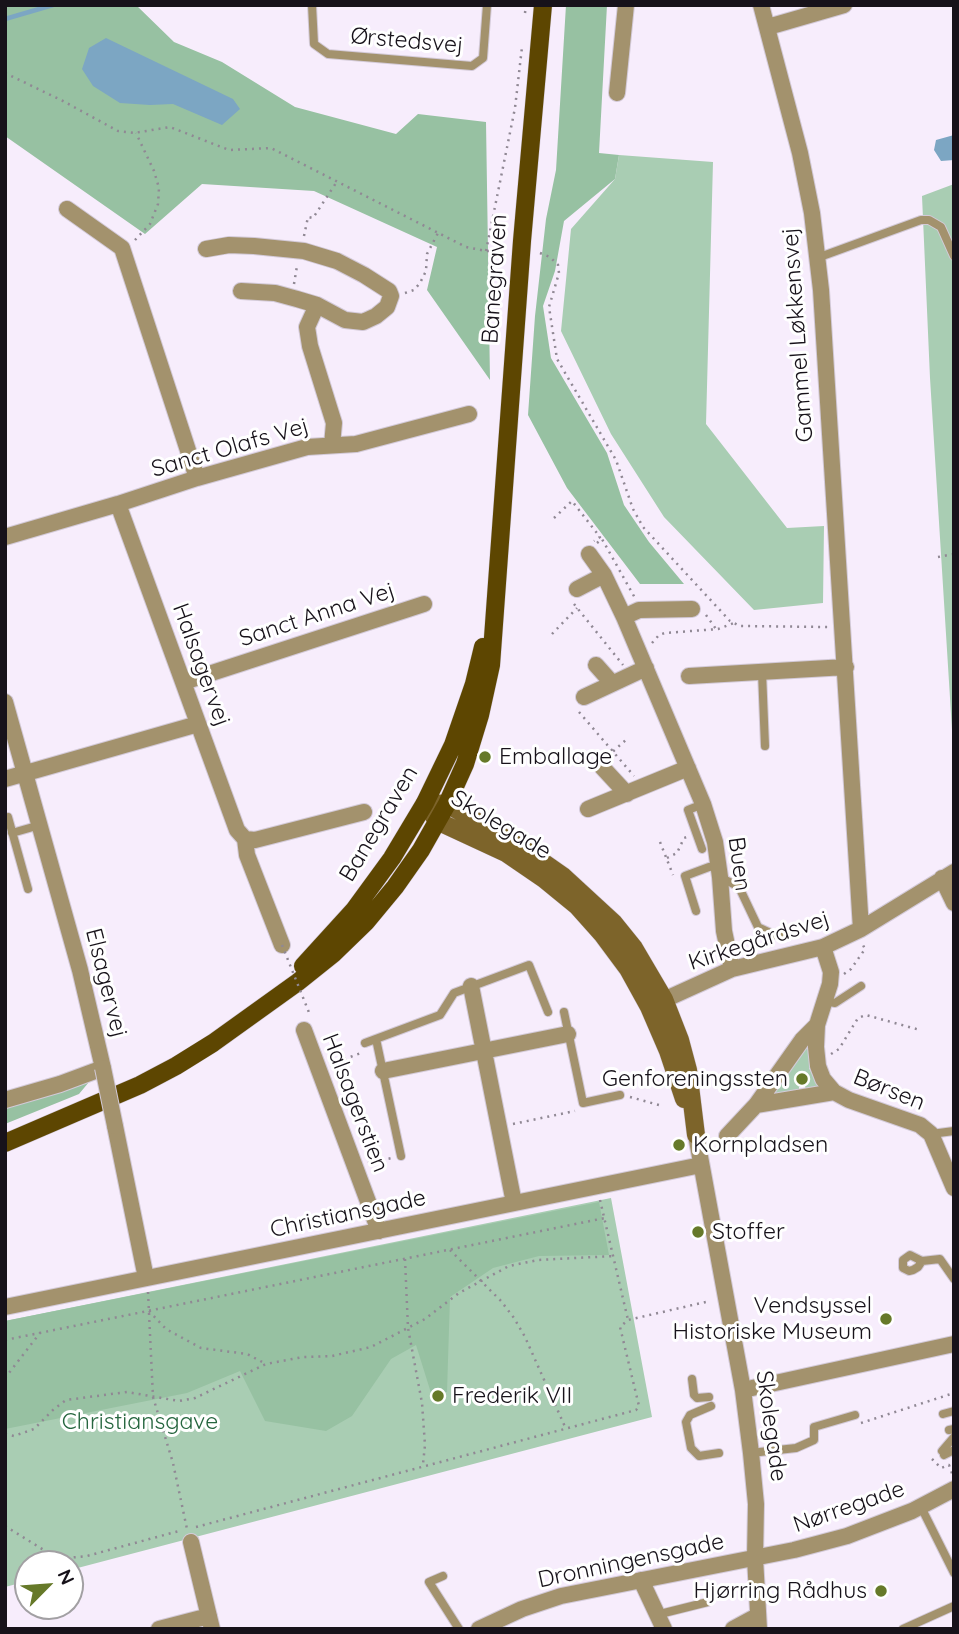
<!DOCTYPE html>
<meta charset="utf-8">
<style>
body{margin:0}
#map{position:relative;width:959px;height:1634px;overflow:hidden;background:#f7edfc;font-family:Quicksand,sans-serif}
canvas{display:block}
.frame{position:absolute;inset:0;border:7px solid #17121a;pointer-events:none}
.north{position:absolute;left:14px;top:1550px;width:70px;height:70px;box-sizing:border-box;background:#fff;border:2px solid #a2a0a3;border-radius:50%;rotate:65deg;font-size:19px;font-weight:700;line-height:28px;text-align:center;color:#17121a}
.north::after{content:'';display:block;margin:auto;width:24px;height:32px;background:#667929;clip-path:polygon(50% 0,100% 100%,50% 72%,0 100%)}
</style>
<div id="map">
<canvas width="959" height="1634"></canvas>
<div class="frame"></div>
<div class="north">N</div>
</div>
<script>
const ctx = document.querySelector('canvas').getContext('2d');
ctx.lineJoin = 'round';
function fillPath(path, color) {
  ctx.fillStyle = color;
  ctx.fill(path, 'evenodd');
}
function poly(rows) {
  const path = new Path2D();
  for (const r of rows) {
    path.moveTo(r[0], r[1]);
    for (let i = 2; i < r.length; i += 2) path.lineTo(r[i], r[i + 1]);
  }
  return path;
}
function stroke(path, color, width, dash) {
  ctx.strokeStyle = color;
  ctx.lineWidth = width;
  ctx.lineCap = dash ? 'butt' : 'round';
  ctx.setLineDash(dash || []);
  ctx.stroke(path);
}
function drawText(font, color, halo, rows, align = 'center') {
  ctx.font = font + ' Quicksand,sans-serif';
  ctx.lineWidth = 6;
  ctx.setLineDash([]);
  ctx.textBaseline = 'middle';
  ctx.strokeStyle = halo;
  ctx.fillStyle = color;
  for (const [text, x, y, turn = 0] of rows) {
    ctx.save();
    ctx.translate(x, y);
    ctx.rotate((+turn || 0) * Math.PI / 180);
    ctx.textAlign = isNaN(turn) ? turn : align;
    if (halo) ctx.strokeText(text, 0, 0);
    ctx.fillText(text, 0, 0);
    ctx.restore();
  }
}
fillPath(poly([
 [619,155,713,162,706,424,787,528,824,526,823,603,754,610,664,517,611,434,561,331,571,229,615,179],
 [954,184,954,762,930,378,922,196],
 [806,1048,808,1049,813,1066,809,1068,812,1074,815,1073,820,1086,806,1091,805,1086,799,1087,799,1092,775,1096,771,1092],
 [611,1198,652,1417,70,1570,70,1564,28,1564,28,1581,5,1587,5,1321]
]), '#a9cdb3');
fillPath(poly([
 [5,5,136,5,174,42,222,62,295,107,396,134,418,114,486,122,490,380,427,290,437,247,314,191,202,184,145,234,5,136],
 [566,5,607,5,599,153,619,155,615,179,564,221,555,271,543,306,551,358,607,453,624,505,649,542,684,584,640,584,567,488,528,415,535,316,546,219,556,170],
 [89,1082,79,1094,5,1124,5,1104],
 [599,1202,609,1255,539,1256,493,1268,450,1297,447,1392,431,1393,416,1345,391,1359,352,1416,326,1431,265,1421,240,1371,187,1393,5,1429,5,1321]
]), '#97c1a2');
fillPath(poly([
 [106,38,233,99,240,109,222,125,173,104,150,105,120,103,93,86,82,69,89,48],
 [954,135,954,160,941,161,934,150,936,140]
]), '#7ca6c3');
stroke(poly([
 [5,19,53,5]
]), '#7ca6c3', 4.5);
const lane = poly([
 [312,5,314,44,328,54,472,66,483,58,487,5],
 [817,258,921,220,929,220,941,227,954,256],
 [762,672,765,746],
 [8,817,28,889],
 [12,833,40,825],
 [702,849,688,810,703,804],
 [720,877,739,887,758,927,775,935,787,936],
 [696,911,685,876,709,867,718,866],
 [825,1001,835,1003,861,986],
 [564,1012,583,1103,620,1095],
 [376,1039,401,1156],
 [365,1043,440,1015,454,993,529,965,548,1012],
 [931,1134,954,1131],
 [922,1261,918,1267,913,1270,909,1271,903,1268,903,1260,910,1255,922,1261,940,1259,954,1279],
 [692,1379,694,1395,697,1398,709,1397],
 [711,1406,690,1415,686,1422,691,1448,699,1456,719,1453],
 [943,1414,954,1411],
 [949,1430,954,1429],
 [942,1451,954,1437],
 [751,1453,796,1448,814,1440,814,1427,855,1415],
 [944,1455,954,1450],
 [921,1507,954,1573],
 [443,1576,429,1582,459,1629],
 [656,1615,708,1602],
 [903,1629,954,1606]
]);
const street = poly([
 [761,5,800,153,812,213,821,290,861,929],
 [768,27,844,5],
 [617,93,626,5],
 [67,209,122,248,197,478],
 [206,249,229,245,254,246,304,251,337,261,364,275,389,291,391,296,387,307,376,316,363,322,345,320,317,305,297,299,275,293,241,291],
 [317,305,307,327,310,346,334,423,332,445],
 [118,504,237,830,245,839,255,840,364,812],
 [5,537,118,504,197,478,307,447,356,444,469,414],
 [589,554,604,575,624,617,703,804,715,842,720,877,724,931,732,969],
 [577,589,604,575],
 [624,617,639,610,692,609],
 [596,665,612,683],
 [689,676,846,667],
 [184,682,424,604],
 [584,697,646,668],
 [5,702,80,970,103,1068,60,1084,5,1100],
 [602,767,627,794],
 [5,779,198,724],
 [588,809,688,768],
 [245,839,247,855,282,945],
 [942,878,954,903],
 [823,947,831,972,830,984,817,1025,816,1047,818,1066,823,1079,834,1092,849,1100,920,1125,926,1130,931,1134,954,1188],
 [471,986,514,1203],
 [655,1004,732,969,823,947,861,929,954,872],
 [304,1030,379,1231],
 [383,1071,568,1034],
 [756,1105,834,1092],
 [115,1126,146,1278],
 [696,1135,743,1390,751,1453,756,1504,755,1558,759,1629],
 [727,1136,756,1105,802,1040,817,1025],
 [5,1307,701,1165],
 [743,1390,954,1344],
 [191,1542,212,1629],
 [641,1580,664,1629],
 [159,1629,209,1616],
 [479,1629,522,1609,561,1596,794,1550,847,1536,912,1511,954,1489],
 [733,1629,757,1616]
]);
const secondary = poly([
 [425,803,447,804,533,855,563,876,613,922,634,948,664,999,680,1040,688,1070,696,1135],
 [429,809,437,821,506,853,544,879,577,906,602,934,628,969,649,1007,668,1051,684,1099]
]);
const primary = poly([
 [303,966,354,910,392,858,425,803,453,745,474,684,483,647],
 [5,1143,140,1085,176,1066,213,1043,298,982,333,954,366,922,395,887,421,850,447,804,465,764,480,715,491,665,522,241,543,5]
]);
stroke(lane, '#d3cad8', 10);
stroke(street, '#d3cad8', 18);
stroke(secondary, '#d3cad8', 19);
stroke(primary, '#d3cad8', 19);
stroke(poly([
 [525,13,526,5],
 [5,73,63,101,118,131,134,133,170,127,229,150,271,148,466,247,486,251,503,251],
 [304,236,308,217,313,218,336,183],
 [135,240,150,224,158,204,159,188,154,171,136,133],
 [486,251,515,108,522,47],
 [540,253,550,257,558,265,559,273,549,307,557,359,616,460,633,509,643,527,730,621,740,626,829,627],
 [294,284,297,266],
 [405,293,414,290,420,283,426,271,427,254,438,233],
 [554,518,572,501,600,537,594,541],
 [597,543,602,539,635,598],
 [938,557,954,554],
 [574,604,623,665],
 [706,615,716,629],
 [552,634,577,608],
 [652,643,659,635,665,633,718,629,734,623],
 [579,712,634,776],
 [608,756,628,738],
 [660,842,673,875],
 [667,858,677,853,684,838,687,837],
 [844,974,851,969,865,949,862,943],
 [831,1054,839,1049,858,1018,866,1015,920,1030],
 [331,1064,361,1053],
 [630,1097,659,1105],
 [513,1124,575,1111],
 [368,1163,392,1158],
 [600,1200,628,1320],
 [450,1250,501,1301,514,1318,525,1337,566,1429],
 [405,1259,408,1328,422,1403,425,1445,423,1464],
 [148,1292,153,1397,173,1463,187,1529],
 [149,1311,166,1329,201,1348,247,1354,266,1364],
 [5,1340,605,1218],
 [5,1378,40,1333],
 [861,1423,954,1393],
 [5,1434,14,1436,34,1429,54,1409,66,1400,127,1392,179,1401,195,1398,266,1364,303,1357,332,1356,371,1347,425,1319,459,1293,509,1266,538,1260,614,1256],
 [932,1459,941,1468,949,1465,953,1476],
 [5,1526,47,1552,67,1558,87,1556,179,1531],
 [196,1527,636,1410,639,1406,620,1327,628,1320,710,1301]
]), '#908894', 2.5, [2, 5]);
stroke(lane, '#a3926d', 8);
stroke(street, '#a3926d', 16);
stroke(secondary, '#7d642a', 18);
stroke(primary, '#5d4601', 18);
const streetBridge = poly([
 [103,1068,115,1126]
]);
stroke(streetBridge, '#d3cad8', 18, []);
stroke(poly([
 [282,945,310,1015]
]), '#908894', 2.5, [2, 5]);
stroke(streetBridge, '#a3926d', 16);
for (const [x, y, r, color] of [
 [485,757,7,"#667929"],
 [802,1079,7,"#667929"],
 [679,1145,7,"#667929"],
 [698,1232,7,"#667929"],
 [886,1319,7,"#667929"],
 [438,1396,7,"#667929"],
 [881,1591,7,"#667929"]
]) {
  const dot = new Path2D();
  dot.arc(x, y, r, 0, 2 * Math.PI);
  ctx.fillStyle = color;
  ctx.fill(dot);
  stroke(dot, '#fff', 2.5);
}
drawText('23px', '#17121a', '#fff', [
 ["Ørstedsvej",407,41,5],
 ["Banegraven",495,279,-86],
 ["Gammel Løkkensvej",798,335,-94],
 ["Sanct Olafs Vej",230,448,-16],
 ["Sanct Anna Vej",317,615,-18],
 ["Halsagervej",201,665,70],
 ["Banegraven",379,824,-59],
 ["Skolegade",501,825,31],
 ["Buen",739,864,82],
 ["Kirkegårdsvej",759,941,-18],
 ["Elsagervej",106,983,76],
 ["Børsen",889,1090,22],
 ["Halsagerstien",355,1103,69],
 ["Christiansgade",348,1214,-12],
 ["Skolegade",771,1426,82],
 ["Nørregade",849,1507,-19],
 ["Dronningensgade",631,1561,-12]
]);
drawText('23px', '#17121a', '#fff', [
 ["Emballage",499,757],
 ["Genforeningssten",788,1079,"right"],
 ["Kornpladsen",693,1145],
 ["Stoffer",712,1232],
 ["Vendsyssel",872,1306,"right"],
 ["Historiske Museum",872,1332,"right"],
 ["Frederik VII",452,1396],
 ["Hjørring Rådhus",867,1591,"right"]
], 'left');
drawText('23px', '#26663f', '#fff', [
 ["Christiansgave",140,1422]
]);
</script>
